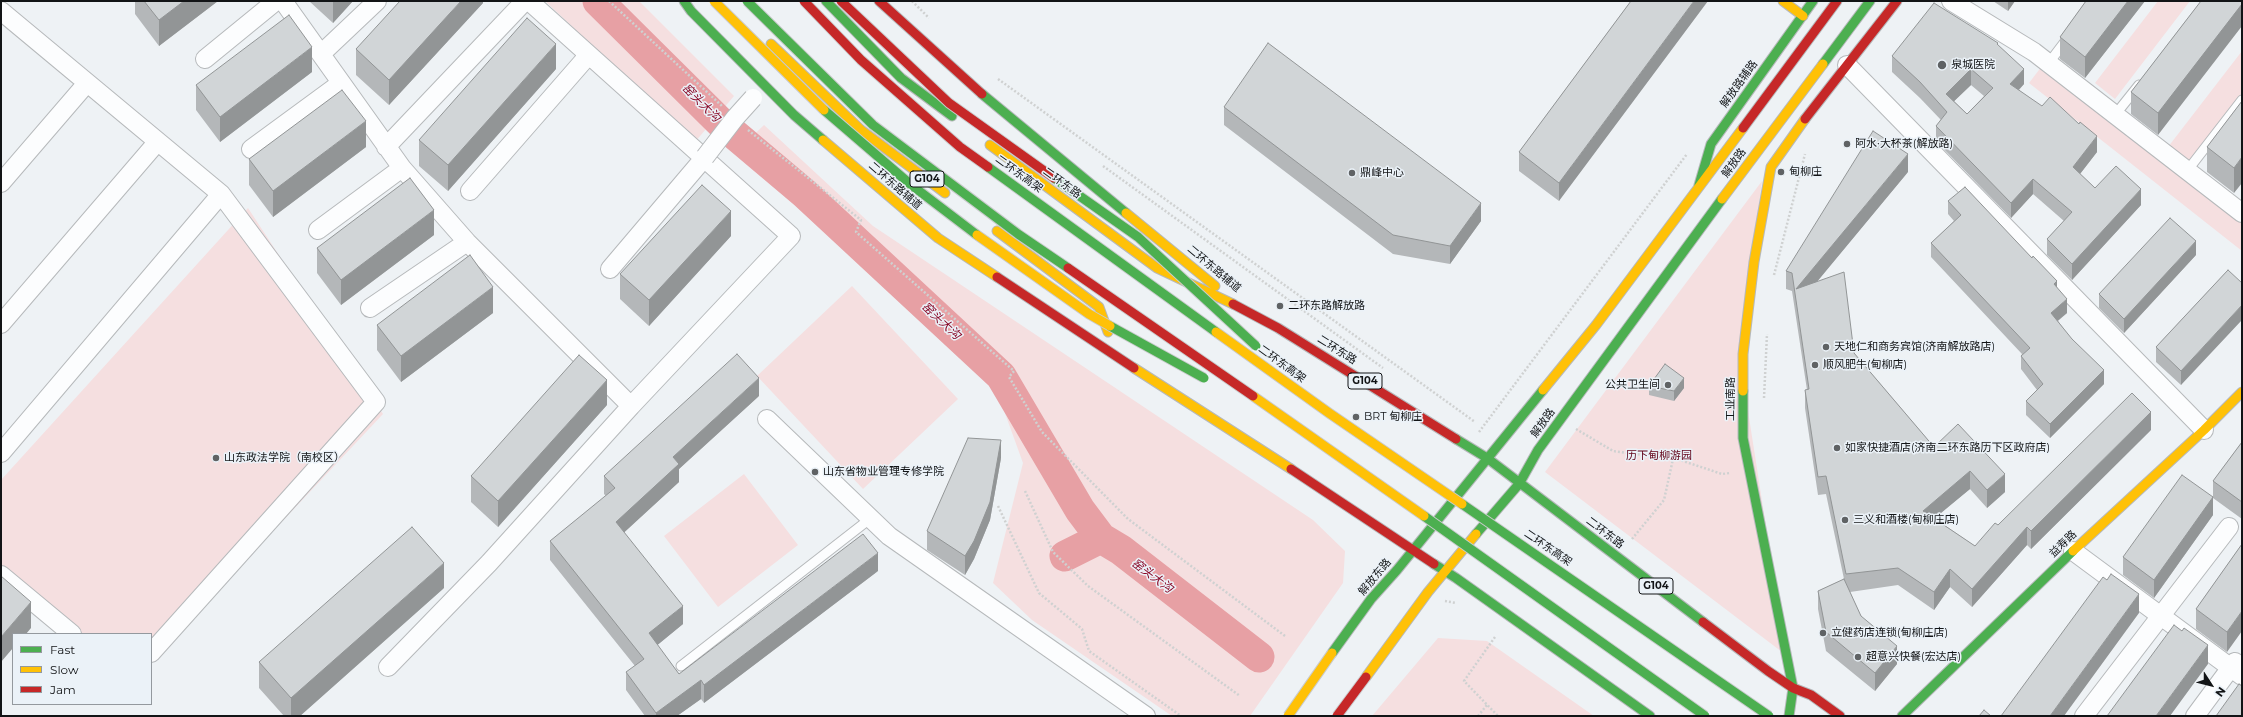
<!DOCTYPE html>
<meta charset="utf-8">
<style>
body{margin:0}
#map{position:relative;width:2243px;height:717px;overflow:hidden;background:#eef2f5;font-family:Montserrat,sans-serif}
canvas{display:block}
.frame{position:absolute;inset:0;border:2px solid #121416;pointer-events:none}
.legend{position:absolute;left:12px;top:633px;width:140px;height:72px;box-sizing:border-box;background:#ebf2f8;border:1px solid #94999e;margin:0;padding:5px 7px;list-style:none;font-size:12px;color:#121416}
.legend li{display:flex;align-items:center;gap:8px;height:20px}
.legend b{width:20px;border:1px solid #94999e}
.north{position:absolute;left:2191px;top:665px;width:40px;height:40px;-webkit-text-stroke:3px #ebf2f8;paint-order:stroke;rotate:126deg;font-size:11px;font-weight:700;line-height:16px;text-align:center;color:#121416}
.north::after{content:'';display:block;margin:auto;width:14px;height:18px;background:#121416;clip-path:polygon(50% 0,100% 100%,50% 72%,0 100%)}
</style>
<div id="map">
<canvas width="2243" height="717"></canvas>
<div class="frame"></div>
<ul class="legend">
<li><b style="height:5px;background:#4caf50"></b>Fast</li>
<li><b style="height:5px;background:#ffc107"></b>Slow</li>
<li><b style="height:5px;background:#c62828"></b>Jam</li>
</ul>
<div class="north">N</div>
</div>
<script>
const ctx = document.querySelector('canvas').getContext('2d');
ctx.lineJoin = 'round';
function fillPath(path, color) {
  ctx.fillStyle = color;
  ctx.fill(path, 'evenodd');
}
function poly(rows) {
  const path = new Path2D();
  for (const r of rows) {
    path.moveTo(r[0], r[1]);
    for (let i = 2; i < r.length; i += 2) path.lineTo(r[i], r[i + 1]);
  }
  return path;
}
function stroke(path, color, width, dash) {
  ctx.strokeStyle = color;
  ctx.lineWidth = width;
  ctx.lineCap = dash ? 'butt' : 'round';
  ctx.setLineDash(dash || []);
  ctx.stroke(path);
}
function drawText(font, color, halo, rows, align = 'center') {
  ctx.font = font + ' Montserrat,"Noto Sans SC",sans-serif';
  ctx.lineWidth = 3;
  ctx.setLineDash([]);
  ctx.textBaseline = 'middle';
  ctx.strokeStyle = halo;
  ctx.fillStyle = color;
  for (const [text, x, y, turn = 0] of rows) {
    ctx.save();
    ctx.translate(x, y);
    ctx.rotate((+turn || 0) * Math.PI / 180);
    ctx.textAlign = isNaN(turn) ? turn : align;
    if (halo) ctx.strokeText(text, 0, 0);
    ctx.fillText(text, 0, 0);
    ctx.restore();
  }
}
fillPath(poly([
 [545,1,639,1,734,96,695,142],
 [2158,1,2190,1,2115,99,2095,83],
 [2242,51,2242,93,2188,163,2168,147],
 [2042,66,2242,223,2242,251,2029,83],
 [764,125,873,226,1313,520,1345,551,1343,583,1250,716,1172,716,1032,620,993,583,1023,463,994,383,1007,369,739,149],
 [1762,181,1739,353,1786,655,1545,472],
 [248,208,383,414,151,661,151,634,61,634,1,586,1,480],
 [852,286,958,399,863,489,757,376],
 [744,474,798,545,718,607,664,536],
 [1438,638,1487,641,1594,716,1372,716]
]), '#f5dfe0');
stroke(poly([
 [598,1,721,123,804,193,1001,376,1080,510,1101,538,1121,550,1259,657],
 [1065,556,1101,538]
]), '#e7a0a4', 31);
const lane = poly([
 [2048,64,2067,39],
 [2115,115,2139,85],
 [2187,171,2242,100],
 [681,666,871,518]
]);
const street = poly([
 [283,1,402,168,467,242,631,406,791,236,529,1],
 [1951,1,2034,52,2242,213],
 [1,11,221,194,376,402,151,653],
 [321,54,377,1],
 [205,59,276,1],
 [1847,65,2204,430],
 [386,147,522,4],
 [251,149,341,83],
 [1,183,87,83],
 [470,191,586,58],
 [318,230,402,168],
 [610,269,705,157],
 [370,308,467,242],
 [1,324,153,147],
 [767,419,889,536,1146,716],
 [1,453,221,194],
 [2073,551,2242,676],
 [1,575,72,634],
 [388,667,489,563,631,406],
 [2084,716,2229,527],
 [2195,716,2235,662]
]);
const fast = poly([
 [684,1,691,11,794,115,823,140],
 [826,1,901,78,952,116],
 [1823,64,1870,1],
 [982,94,1126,213],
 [1699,185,1711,144,1813,1],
 [1743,391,1743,438,1793,688,1789,716],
 [1456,439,1487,458,1703,622],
 [1476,534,1519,484,1538,450,1722,199],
 [1434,564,1456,578,1650,716],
 [1332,653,1371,599,1397,570,1543,390],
 [1902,716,2073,551]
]);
const slow = poly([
 [1783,1,1803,16],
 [771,44,861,130,945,193],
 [823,140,938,238,997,277],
 [990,145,1157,268,1233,304],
 [1722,199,1823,64],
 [1126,213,1215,286],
 [997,231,1099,307,1108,332],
 [1134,368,1291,469],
 [1543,390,1596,325,1743,128],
 [1743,391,1743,354,1754,262,1771,167,1805,119],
 [2073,551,2204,430,2242,392],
 [1366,677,1428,592,1476,534]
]);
const jam = poly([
 [879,1,982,94],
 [1805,119,1897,1],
 [1743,128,1837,1],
 [997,277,1134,368],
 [1233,304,1278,328,1456,439],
 [1291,469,1434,564],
 [1703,622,1768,671,1793,688,1811,695,1840,716]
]);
stroke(lane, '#b6b9bb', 11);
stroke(street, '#b6b9bb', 20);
stroke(fast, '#b6b9bb', 11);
stroke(slow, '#b6b9bb', 11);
stroke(jam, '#b6b9bb', 11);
stroke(poly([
 [609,1,722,106],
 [912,1,929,18],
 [998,79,1475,422],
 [748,130,861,220,856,232,1014,371,1009,377,1042,432,1128,519,1285,636],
 [1103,166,1383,368],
 [1774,275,1805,154],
 [1764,398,1767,334],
 [1576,429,1613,451,1680,460,1722,474,1730,473],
 [1479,432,1687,154],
 [1025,491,1053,552,1088,586,1240,696],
 [998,506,1039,593,1082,629,1089,651,1181,716],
 [1632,539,1664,500,1673,459],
 [1445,601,1456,603],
 [1495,637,1464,681,1498,716],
 [1478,716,1487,705]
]), '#cfd1d1', 2.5, [2, 2]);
stroke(lane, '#fcfdfe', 9);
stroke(street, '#fcfdfe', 18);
stroke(fast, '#4caf50', 9);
stroke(slow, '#ffc107', 9);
stroke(jam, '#c62828', 9);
const streetBridge = poly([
 [705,157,735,118,753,98]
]);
const fastBridge = poly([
 [747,1,873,125,1018,234,1068,268],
 [824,110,910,184,977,235],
 [988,167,1216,332],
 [1054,178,1138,237,1256,346],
 [1110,326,1204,378],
 [1462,504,1769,716],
 [1424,516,1705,716]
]);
const slowBridge = poly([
 [714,1,824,110],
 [977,235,1089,314,1110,326],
 [1216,332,1329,413,1462,504],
 [1253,396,1424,516],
 [1288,716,1332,653]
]);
const jamBridge = poly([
 [804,1,861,60,960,147,988,167],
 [841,1,949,103,1054,178],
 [1068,268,1253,396],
 [1337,716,1366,677]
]);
stroke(streetBridge, '#b6b9bb', 20, []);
stroke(fastBridge, '#c9cbcc', 11, []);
stroke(slowBridge, '#c9cbcc', 11, []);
stroke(jamBridge, '#c9cbcc', 11, []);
stroke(streetBridge, '#fcfdfe', 18);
stroke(fastBridge, '#4caf50', 9);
stroke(slowBridge, '#ffc107', 9);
stroke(jamBridge, '#c62828', 9);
fillPath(poly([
 [135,1,218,1,159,46,135,14],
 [309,1,353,1,333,23],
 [483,1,483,3,389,105,356,75,356,49],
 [1631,1,1559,201,1519,171,1519,152],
 [1993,1,2015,1,2008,11],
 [2086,1,2145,1,2085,78,2060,59,2060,37],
 [2201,1,2158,135,2131,114,2131,92],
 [1998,46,2024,84,2019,90,2097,152,2080,174,2095,188,2141,205,2072,280,2047,255,2047,239,2064,221,2033,194,2011,218,1936,141,1936,126,1941,120,1920,98,1892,72,1892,56],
 [1971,85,1984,96,1967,114,1954,101],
 [556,69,448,191,419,166,419,140],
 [312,72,220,142,196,110,196,85],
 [2242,101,2234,193,2207,172,2207,147],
 [1224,107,1481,221,1450,264,1393,254,1224,125],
 [366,147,273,217,249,185,249,159],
 [1908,172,1817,281,1854,353,1934,447,2005,492,1987,508,1970,489,1934,518,1975,546,1998,525,2151,430,2031,549,2027,545,1972,607,1950,587,1934,610,1898,585,1850,592,1861,616,1897,664,1875,691,1826,651,1818,609,1818,591,1844,579,1826,494,1818,495,1805,408,1805,390,1807,390,1792,291,1786,289,1786,271],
 [1948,201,2057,287,2067,313,2058,321,2104,384,2050,438,2026,415,2026,401,2037,390,2021,369,2021,356,2022,354,1931,257,1931,243,1954,221,1948,214],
 [434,235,341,305,317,273,317,248],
 [731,236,649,326,620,299,620,274],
 [2196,255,2124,333,2099,308,2099,294],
 [2228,270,2181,385,2156,362,2156,347],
 [493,313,401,382,377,350,377,325],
 [1649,386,1684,388,1674,401,1649,395],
 [759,396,679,469,679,482,624,532,683,624,657,645,679,674,878,571,704,703,701,699,677,716,645,716,626,690,626,672,635,666,550,560,550,541,606,496,604,494,604,476],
 [607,405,498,527,471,502,471,476],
 [2242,442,2242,519,2213,498,2213,515,2154,598,2123,575,2123,557,2213,496,2213,481],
 [1001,458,990,520,974,559,965,575,927,550,927,531],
 [2242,544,2227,652,2196,629,2196,609],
 [444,588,300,716,284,716,259,688,259,662]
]), '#b4b7b9');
fillPath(poly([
 [184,1,218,1,159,46,159,20],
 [333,1,353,1,333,23],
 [461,1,483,1,483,3,389,105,389,80],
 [1694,1,1708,1,1559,201,1559,183],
 [2008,1,2015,1,2008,11],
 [2128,1,2145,1,2085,78,2085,57],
 [2233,1,2242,1,2242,26,2158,135,2158,113],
 [556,44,556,69,448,191,448,165],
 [312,47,312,72,220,142,220,117],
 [1971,69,1971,85,1946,109,1946,94],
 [2024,69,2024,84,2010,99,2010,84],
 [366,121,366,147,273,217,273,191],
 [2097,136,2097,152,2073,183,2073,167],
 [1908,154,1908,172,1797,306,1796,289],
 [2242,157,2242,183,2234,193,2234,168],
 [2033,179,2033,194,2011,218,2011,203],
 [2141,189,2141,205,2072,280,2072,264],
 [1481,203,1481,221,1450,264,1450,246],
 [434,210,434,235,341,305,341,280],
 [731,211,731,236,649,326,649,300],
 [2196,241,2196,255,2124,333,2124,319],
 [2057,281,2057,295,2054,284],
 [493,287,493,313,401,382,401,356],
 [2067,299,2067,313,2051,326,2051,313],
 [2242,305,2242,320,2181,385,2181,371],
 [2104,370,2104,384,2050,438,2050,424],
 [759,378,759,396,679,469,679,482,616,540,616,522,673,457],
 [1684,378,1684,388,1674,401,1674,391],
 [607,380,607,405,498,527,498,501],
 [2151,412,2151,430,2031,549,2031,531],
 [1001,440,1001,458,990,520,974,559,965,575,965,556],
 [1970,471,1970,489,1923,528,1923,511],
 [2005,474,2005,492,1987,508,1987,490],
 [2213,497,2213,515,2154,598,2154,580],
 [2027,527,2027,545,1972,607,1972,589],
 [878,553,878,571,704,703,704,685],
 [444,563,444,588,300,716,291,716,291,698],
 [1950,569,1950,587,1934,610,1934,592],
 [2139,594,2139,613,2064,716,2050,716],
 [31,602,31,628,26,634,13,634,13,648,1,662,1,637],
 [683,606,683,624,649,652,649,633],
 [2242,611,2242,631,2227,652,2227,632],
 [2208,645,2208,664,2170,716,2156,716],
 [1897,646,1897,664,1875,691,1875,673],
 [701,680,701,699,677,716,656,716,656,713]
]), '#929596');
const building = poly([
 [144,1,184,1,159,20,144,1],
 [400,1,461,1,389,80,356,49,400,1],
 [1631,1,1694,1,1559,183,1519,152,1631,1],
 [2086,1,2128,1,2085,57,2060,37,2086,1],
 [2201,1,2240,1,2242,2,2242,4,2158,113,2131,92,2201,1],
 [1934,3,1998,43,1997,44,2024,69,2010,84,2042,106,2050,97,2079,124,2080,122,2097,136,2073,167,2095,188,2116,166,2141,189,2072,264,2047,239,2072,212,2033,179,2011,203,1936,126,1947,112,1920,82,1892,56,1934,3],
 [1971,69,1993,88,1967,114,1946,94,1971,69],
 [289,15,312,47,220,117,196,85,289,15],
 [527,18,556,44,448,165,419,140,527,18],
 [1268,43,1481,203,1450,246,1393,235,1224,107,1268,43],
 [342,90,366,121,273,191,249,159,342,90],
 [2242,101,2242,157,2234,168,2207,147,2242,101],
 [1873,131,1908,154,1796,289,1844,272,1854,353,1934,447,1958,424,2005,474,1987,490,1970,471,1923,511,1975,546,1995,523,1998,525,2132,393,2151,412,2031,531,2027,527,1972,589,1950,569,1934,592,1898,568,1846,574,1826,476,1818,477,1805,390,1809,389,1792,273,1786,271,1873,131],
 [410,178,434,210,341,280,317,248,410,178],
 [702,185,731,211,649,300,620,274,702,185],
 [1965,187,2032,258,2033,256,2057,281,2054,284,2067,299,2051,313,2072,339,2104,370,2050,424,2026,401,2043,384,2021,356,2030,348,1931,243,1961,215,1948,201,1965,187],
 [2170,218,2196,241,2124,319,2099,294,2170,218],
 [470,255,493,287,401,356,377,325,470,255],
 [2228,270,2242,283,2242,305,2181,371,2156,347,2228,270],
 [737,354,759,378,673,457,679,464,616,522,683,606,649,633,679,674,863,534,878,553,704,685,701,680,656,713,626,672,644,659,550,541,615,488,604,476,737,354],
 [579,355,607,380,498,501,471,476,579,355],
 [1665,364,1684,378,1674,391,1649,386,1665,364],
 [968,438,1001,440,990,502,974,541,965,556,927,531,968,438],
 [2242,442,2242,502,2213,481,2242,442],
 [2182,475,2213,497,2154,580,2123,557,2182,475],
 [412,527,444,563,291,698,259,662,412,527],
 [2242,544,2242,611,2227,632,2196,609,2242,544],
 [2111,574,2139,594,2050,716,2001,716,2103,577,2107,580,2111,574],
 [1,576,31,602,1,637,1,576],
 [1844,579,1861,616,1897,646,1875,673,1826,632,1818,591,1844,579],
 [2174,625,2182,631,2184,628,2208,645,2156,716,2107,716,2174,625],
 [2239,684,2242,686,2242,716,2216,716,2239,684],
 [1984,710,1991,716,1979,716,1984,710]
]);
fillPath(building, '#d1d5d7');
stroke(building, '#929596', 1);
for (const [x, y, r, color] of [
 [1942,65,5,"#5f6264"],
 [1847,144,4,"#5f6264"],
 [1781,172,4,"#5f6264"],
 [1352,173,4,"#5f6264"],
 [1280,306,4,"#5f6264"],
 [1826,347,4,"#5f6264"],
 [1815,365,4,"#5f6264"],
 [1668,385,4,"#5f6264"],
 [1356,417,4,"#5f6264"],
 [1837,448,4,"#5f6264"],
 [216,458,4,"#5f6264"],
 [815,472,4,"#5f6264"],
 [1845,520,4,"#5f6264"],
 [1823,633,4,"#5f6264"],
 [1858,657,4,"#5f6264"]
]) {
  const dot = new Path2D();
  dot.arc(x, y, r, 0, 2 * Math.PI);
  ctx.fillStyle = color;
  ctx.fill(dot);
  stroke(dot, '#ebf2f8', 1.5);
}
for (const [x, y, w] of [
 [927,179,34],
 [1365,381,34],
 [1656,586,34]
]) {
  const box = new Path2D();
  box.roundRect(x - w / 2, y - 8, w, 16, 3);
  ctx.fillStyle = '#ebf2f8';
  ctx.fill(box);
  stroke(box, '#121416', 1);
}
drawText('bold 10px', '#121416', null, [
 ["G104",927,179],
 ["G104",1365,381],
 ["G104",1656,586]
]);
drawText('11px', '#121416', '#ebf2f8', [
 ["泉城医院",1951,65],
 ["阿水·大杯茶(解放路)",1855,144],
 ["甸柳庄",1789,172],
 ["鼎峰中心",1360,173],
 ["二环东路解放路",1288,306],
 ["天地仁和商务宾馆(济南解放路店)",1834,347],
 ["顺风肥牛(甸柳店)",1823,365],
 ["公共卫生间",1660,385,"right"],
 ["BRT 甸柳庄",1364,417],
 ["如家快捷酒店(济南二环东路历下区政府店)",1845,448],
 ["山东政法学院（南校区）",224,458],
 ["山东省物业管理专修学院",823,472],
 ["三义和酒楼(甸柳庄店)",1853,520],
 ["立健药店连锁(甸柳庄店)",1831,633],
 ["超意兴快餐(宏达店)",1866,657]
], 'left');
drawText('11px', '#121416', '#ebf2f8', [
 ["解放路辅路",1739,84,-54],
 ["解放路",1734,163,-54],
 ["二环东高架",1019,174,36],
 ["二环东路",1062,183,36],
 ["二环东路辅道",895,186,41],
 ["二环东路辅道",1214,269,40],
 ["二环东路",1337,350,32],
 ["二环东高架",1282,364,36],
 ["工业南路",1731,399,-90],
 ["解放路",1543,423,-54],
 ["二环东路",1605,533,37],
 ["益寿路",2063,544,-44],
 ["二环东高架",1548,548,34],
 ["解放东路",1375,577,-50]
]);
drawText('11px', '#600016', '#ebf2f8', [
 ["历下甸柳游园",1659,456]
]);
drawText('italic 12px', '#890726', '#ebf2f8', [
 ["窑头大沟",701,103,45],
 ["窑头大沟",941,321,43],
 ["窑头大沟",1152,576,37]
]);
</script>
